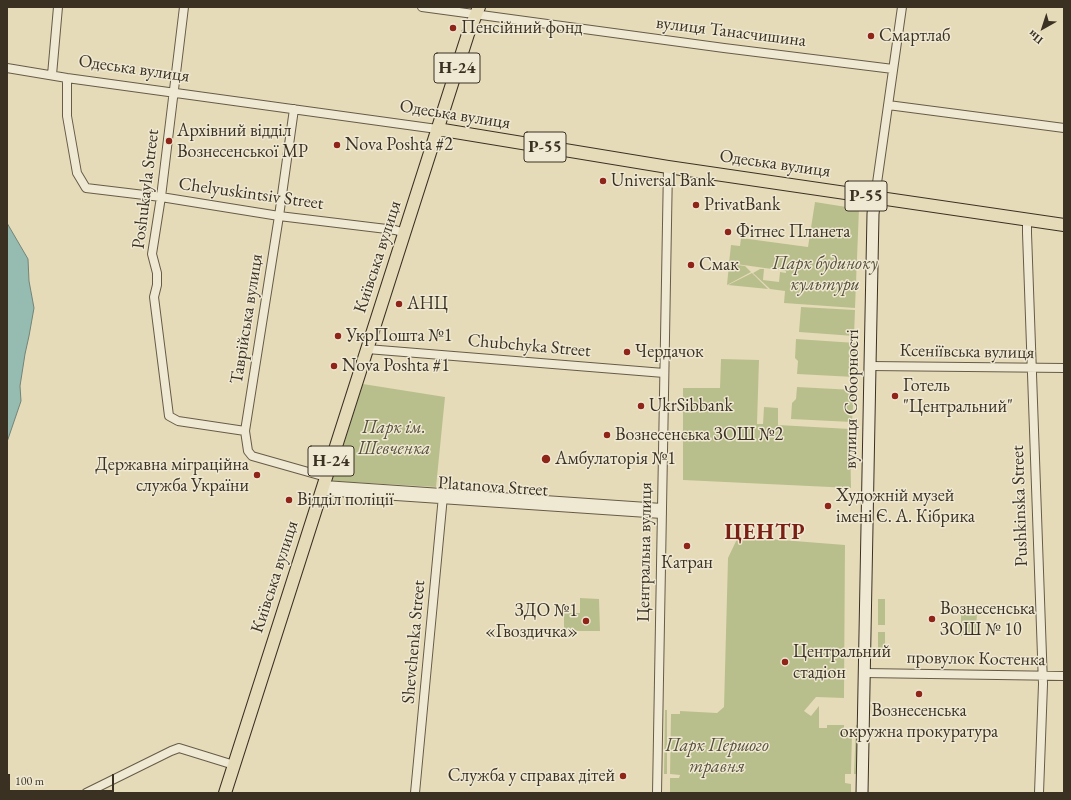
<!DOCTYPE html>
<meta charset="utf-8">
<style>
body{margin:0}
#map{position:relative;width:1071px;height:800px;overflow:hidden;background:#e6dbb9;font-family:"EB Garamond",serif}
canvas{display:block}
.frame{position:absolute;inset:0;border:8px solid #3b3123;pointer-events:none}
.north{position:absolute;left:1023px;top:8px;width:40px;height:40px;-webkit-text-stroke:3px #efe8d2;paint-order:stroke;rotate:219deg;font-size:11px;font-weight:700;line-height:16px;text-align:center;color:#3b3123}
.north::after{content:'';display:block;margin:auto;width:14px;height:18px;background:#3b3123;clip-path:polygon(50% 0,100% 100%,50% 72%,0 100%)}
.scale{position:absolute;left:8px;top:774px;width:106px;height:18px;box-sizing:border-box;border:2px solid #3b3123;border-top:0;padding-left:5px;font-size:12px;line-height:14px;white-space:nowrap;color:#3b3123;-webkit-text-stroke:3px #efe8d2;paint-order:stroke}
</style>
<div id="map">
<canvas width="1071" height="800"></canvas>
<div class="frame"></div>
<div class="north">Пн</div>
<div class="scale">100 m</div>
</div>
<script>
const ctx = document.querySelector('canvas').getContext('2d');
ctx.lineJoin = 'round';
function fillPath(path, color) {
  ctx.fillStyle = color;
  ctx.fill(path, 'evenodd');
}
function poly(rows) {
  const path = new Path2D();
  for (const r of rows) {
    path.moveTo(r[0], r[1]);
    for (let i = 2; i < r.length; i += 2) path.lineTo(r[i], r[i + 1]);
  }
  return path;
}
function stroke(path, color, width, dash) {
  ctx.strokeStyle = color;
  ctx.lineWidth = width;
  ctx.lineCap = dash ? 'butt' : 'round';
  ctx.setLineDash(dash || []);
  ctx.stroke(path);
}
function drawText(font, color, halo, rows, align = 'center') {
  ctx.font = font + ' "EB Garamond",serif';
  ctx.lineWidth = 3;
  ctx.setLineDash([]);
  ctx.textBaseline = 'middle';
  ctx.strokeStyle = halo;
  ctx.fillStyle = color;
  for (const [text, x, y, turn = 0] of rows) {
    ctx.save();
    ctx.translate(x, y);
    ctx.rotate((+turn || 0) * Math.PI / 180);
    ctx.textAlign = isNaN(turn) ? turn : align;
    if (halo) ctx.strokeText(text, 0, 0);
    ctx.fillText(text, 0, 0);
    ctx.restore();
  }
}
fillPath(poly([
 [815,202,859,209,855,308,784,303,785,291,770,289,753,273,760,269,764,269,763,280,779,282,780,272,786,273,786,271,729,263,731,245,740,246,741,238,808,247],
 [729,264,745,266,751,272,727,285],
 [752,273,768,289,728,285],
 [801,307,855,310,854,336,799,332],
 [796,339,856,343,854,377,797,374,798,361,795,358],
 [721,359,759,360,757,424,763,424,764,407,778,408,778,425,850,429,851,488,683,480,683,388,720,388],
 [363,384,445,397,436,487,332,481],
 [797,387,854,390,852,422,791,419,792,403,796,399],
 [744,537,845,545,844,698,816,697,804,711,811,716,819,706,819,728,827,728,827,725,844,725,844,729,847,729,847,733,852,733,851,774,845,774,845,783,851,784,851,793,670,793,670,778,679,778,680,775,670,774,671,714,680,714,680,711,717,713,724,707,728,558,737,539],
 [580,598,599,599,600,631,564,631,564,613,580,613],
 [878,599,885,599,885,625,878,625],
 [961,610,977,610,976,636,961,636],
 [878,632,885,632,885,658,878,658],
 [665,710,667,710,667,774,664,774],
 [856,725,859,725,857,774,854,774]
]), '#b9bf8c');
const water = poly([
 [7,223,28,259,29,281,34,308,29,336,25,354,20,386,21,401,7,442,7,223]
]);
fillPath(water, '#96bbb1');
stroke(water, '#728478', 1);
const street = poly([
 [184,7,161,197,152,254,157,273,157,285,154,297,169,416,178,421,245,431],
 [422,7,724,48,893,69],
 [7,68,67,78,437,129],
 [52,75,58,7],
 [67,78,67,116,77,173,86,188,161,197,279,216,395,230,405,233],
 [888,105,1064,128],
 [294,109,279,216,245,431,248,451,252,456,326,477],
 [875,197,902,7],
 [1027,219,1027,233,1043,684,1039,793],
 [367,349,664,373],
 [870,366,1064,368],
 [324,485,662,508],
 [322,491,662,514],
 [864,673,1064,676],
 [86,793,171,751,179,748,234,765],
 [415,793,443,496],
 [657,793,668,167]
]);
const secondary = poly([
 [862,793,870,366,873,214,875,197]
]);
const primary = poly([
 [437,129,668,167,1064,225],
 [225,793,468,34,479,7]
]);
stroke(street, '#665c48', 10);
stroke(secondary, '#3b3123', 13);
stroke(primary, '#3b3123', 14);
stroke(street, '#efe8d2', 8);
stroke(secondary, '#efe8d2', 11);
stroke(primary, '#e6dbb9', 12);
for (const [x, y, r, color] of [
 [453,28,4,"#8f2418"],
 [871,36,4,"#8f2418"],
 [169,141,4,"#8f2418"],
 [337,145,4,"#8f2418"],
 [603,181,4,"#8f2418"],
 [696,205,4,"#8f2418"],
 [728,232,4,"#8f2418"],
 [691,265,4,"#8f2418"],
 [399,304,4,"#8f2418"],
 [338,336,4,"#8f2418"],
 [627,352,4,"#8f2418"],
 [334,366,4,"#8f2418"],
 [895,396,4,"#8f2418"],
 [641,406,4,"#8f2418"],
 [607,435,4,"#8f2418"],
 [546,459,5,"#8f2418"],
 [257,475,4,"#8f2418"],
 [289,500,4,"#8f2418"],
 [828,506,4,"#8f2418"],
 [687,546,4,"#8f2418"],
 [932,619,4,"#8f2418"],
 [586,621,4,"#8f2418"],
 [785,662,4,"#8f2418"],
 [919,694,4,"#8f2418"],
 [623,776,4,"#8f2418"]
]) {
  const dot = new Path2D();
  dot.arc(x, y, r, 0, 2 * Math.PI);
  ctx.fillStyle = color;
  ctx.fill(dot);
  stroke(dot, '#efe8d2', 1.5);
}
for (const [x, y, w] of [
 [457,68,46],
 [545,147,42],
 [866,196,42],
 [331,461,46]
]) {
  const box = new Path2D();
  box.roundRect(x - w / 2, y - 15, w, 30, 3);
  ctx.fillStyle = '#efe8d2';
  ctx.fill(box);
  stroke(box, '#3b3123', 1);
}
drawText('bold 17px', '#3b3123', null, [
 ["Н-24",457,68],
 ["Р-55",545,147],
 ["Р-55",866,196],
 ["Н-24",331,461]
]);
drawText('18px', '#3b3123', '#efe8d2', [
 ["Пенсійний фонд",461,28],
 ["Смартлаб",879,36],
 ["Архівний відділ",177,131],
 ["Вознесенської МР",177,152],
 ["Nova Poshta #2",345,145],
 ["Universal Bank",611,181],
 ["PrivatBank",704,205],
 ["Фітнес Планета",736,232],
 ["Смак",699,265],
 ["АНЦ",407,304],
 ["УкрПошта №1",346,336],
 ["Чердачок",635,352],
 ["Nova Poshta #1",342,366],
 ["Готель",903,386],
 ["\"Центральний\"",903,407],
 ["UkrSibbank",649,406],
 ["Вознесенська ЗОШ №2",615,435],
 ["Амбулаторія №1",555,459],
 ["Державна міграційна",249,465,"right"],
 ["служба України",249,486,"right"],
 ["Художній музей",836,496],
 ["імені Є. А. Кібрика",836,517],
 ["Відділ поліції",297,500],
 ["Катран",687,563,"center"],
 ["Вознесенська",940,609],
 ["ЗОШ № 10",940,630],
 ["ЗДО №1",578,611,"right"],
 ["«Гвоздичка»",578,632,"right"],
 ["Центральний",793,652],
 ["стадіон",793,673],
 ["Вознесенська",919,711,"center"],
 ["окружна прокуратура",919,732,"center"],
 ["Служба у справах дітей",615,776,"right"]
], 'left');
drawText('18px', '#3b3123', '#efe8d2', [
 ["вулиця Танасчишина",731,32,7],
 ["Одеська вулиця",134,69,8],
 ["Одеська вулиця",455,115,9],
 ["Одеська вулиця",775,164,8],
 ["Poshukayla Street",146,189,-83],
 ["Chelyuskintsiv Street",251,194,8],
 ["Київська вулиця",378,257,-72],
 ["Таврійська вулиця",247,319,-81],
 ["Chubchyka Street",529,346,5],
 ["Ксеніївська вулиця",967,352,1],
 ["вулиця Соборності",852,399,-89],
 ["Platanova Street",493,487,4],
 ["Pushkinska Street",1020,506,-92],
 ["Центральна вулиця",645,552,-89],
 ["Київська вулиця",275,577,-72],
 ["Shevchenka Street",414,642,-85],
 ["провулок Костенка",976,659,1]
]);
drawText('italic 18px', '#544d38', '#efe8d2', [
 ["Парк будиноку",825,264],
 ["культури",825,285],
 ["Парк ім.",394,428],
 ["Шевченка",394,449],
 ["Парк Першого",717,746],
 ["травня",717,767]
]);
ctx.letterSpacing = '1px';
drawText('bold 22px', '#7a1f14', '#efe8d2', [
 ["ЦЕНТР",765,533]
]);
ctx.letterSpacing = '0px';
</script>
